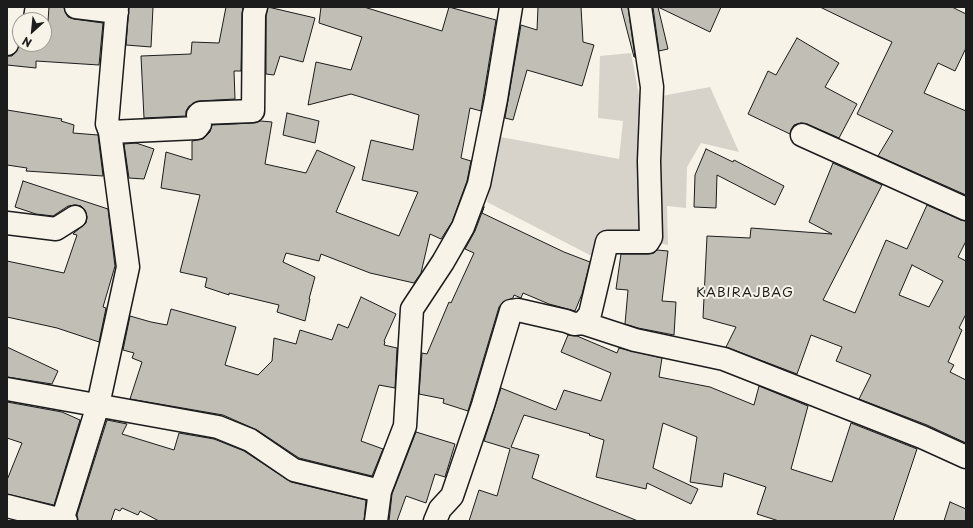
<!DOCTYPE html>
<style>
body{margin:0}
#map{position:relative;width:973px;height:528px;overflow:hidden;background:#f7f3e8;font-family:"Playpen Sans",sans-serif}
canvas{display:block}
.frame{position:absolute;inset:0;border:8px solid #1c1c1c;pointer-events:none}
.north{position:absolute;left:12px;top:12px;width:40px;height:40px;box-sizing:border-box;background:#f7f3e8;border:1px solid #9f9d96;border-radius:50%;rotate:207deg;font-size:11px;font-weight:700;line-height:16px;text-align:center;color:#1c1c1c}
.north::after{content:'';display:block;margin:auto;width:14px;height:18px;background:#1c1c1c;clip-path:polygon(50% 0,100% 100%,50% 72%,0 100%)}
</style>
<div id="map">
<canvas width="973" height="528"></canvas>
<div class="frame"></div>
<div class="north">N</div>
</div>
<script>
const ctx = document.querySelector('canvas').getContext('2d');
ctx.lineJoin = 'round';
function fillPath(path, color) {
  ctx.fillStyle = color;
  ctx.fill(path, 'evenodd');
}
function poly(rows) {
  const path = new Path2D();
  for (const r of rows) {
    path.moveTo(r[0], r[1]);
    for (let i = 2; i < r.length; i += 2) path.lineTo(r[i], r[i + 1]);
  }
  return path;
}
function stroke(path, color, width, dash) {
  ctx.strokeStyle = color;
  ctx.lineWidth = width;
  ctx.lineCap = dash ? 'butt' : 'round';
  ctx.setLineDash(dash || []);
  ctx.stroke(path);
}
function drawText(font, color, halo, rows, align = 'center') {
  ctx.font = font + ' "Playpen Sans",sans-serif';
  ctx.lineWidth = 4;
  ctx.setLineDash([]);
  ctx.textBaseline = 'middle';
  ctx.strokeStyle = halo;
  ctx.fillStyle = color;
  for (const [text, x, y, turn = 0] of rows) {
    ctx.save();
    ctx.translate(x, y);
    ctx.rotate((+turn || 0) * Math.PI / 180);
    ctx.textAlign = isNaN(turn) ? turn : align;
    if (halo) ctx.strokeText(text, 0, 0);
    ctx.fillText(text, 0, 0);
    ctx.restore();
  }
}
fillPath(poly([
 [631,53,640,100,710,87,739,152,701,143,687,167,686,208,667,206,668,245,619,234,613,267,487,202,501,137,619,159,623,121,598,118,600,56]
]), '#d7d3cb');
const building = poly([
 [49,7,64,7,65,12,68,17,74,19,103,23,99,65,36,61,36,68,7,65,7,56,12,56,16,52,20,42,20,44,44,44,44,20,48,21,49,7],
 [129,7,153,7,151,47,126,45,129,7],
 [226,7,243,7,242,14,241,71,234,71,235,99,199,101,189,106,186,111,186,116,144,118,141,56,191,54,192,42,219,43,226,7],
 [268,7,315,18,303,62,280,56,274,75,266,74,266,16,268,7],
 [321,7,364,7,442,31,449,7,496,20,481,111,470,108,461,158,471,161,467,181,452,222,441,239,430,234,421,273,414,283,370,273,321,254,319,261,286,253,283,262,315,277,309,299,310,299,305,321,277,312,279,305,229,293,229,295,205,287,207,278,180,272,200,195,161,188,166,152,192,160,192,141,203,139,210,132,212,125,253,123,261,121,272,122,265,164,306,173,317,150,355,167,336,212,399,236,418,192,362,180,371,140,413,150,419,115,351,94,308,105,316,62,351,70,362,37,319,23,321,7],
 [538,7,581,7,583,42,594,45,582,86,527,70,513,120,505,118,521,25,537,30,538,7],
 [621,7,628,7,635,57,634,57,621,7],
 [653,7,721,7,710,32,658,7,668,49,659,51,653,7],
 [820,7,952,7,966,14,966,48,955,71,938,63,924,93,966,111,966,195,878,156,893,131,857,114,892,42,820,7],
 [797,38,839,63,825,87,857,104,839,138,807,124,801,123,794,125,791,130,790,134,748,114,768,71,776,75,797,38],
 [7,110,62,119,61,121,74,125,73,133,98,135,103,176,26,171,27,168,7,165,7,110],
 [287,113,319,121,315,143,283,135,287,113],
 [136,143,154,149,144,179,129,178,124,144,136,143],
 [706,149,733,162,734,160,784,186,775,205,717,175,716,208,694,207,695,175,706,149],
 [833,163,882,185,823,300,855,313,886,240,907,249,927,205,961,220,966,221,966,241,958,257,966,261,966,314,959,328,962,330,948,362,954,365,950,372,966,380,966,443,927,425,859,399,871,375,836,361,842,347,811,335,797,374,726,347,736,327,703,318,707,236,750,238,751,228,832,234,809,222,833,163],
 [912,265,943,281,929,307,899,295,912,265],
 [23,181,108,209,115,266,103,307,106,308,99,342,57,328,7,317,7,261,64,273,77,235,73,234,74,233,86,223,87,217,85,210,81,206,75,205,68,206,53,216,36,214,15,207,23,181],
 [484,207,482,213,564,252,590,262,582,294,575,311,549,304,523,293,521,298,514,295,513,298,503,302,499,307,468,411,443,403,444,399,419,394,422,353,427,354,449,302,451,303,474,253,465,249,475,231,484,207],
 [657,250,668,251,662,301,676,302,674,335,638,328,625,324,628,290,616,289,621,254,648,254,654,253,657,250],
 [361,297,396,314,384,341,385,342,384,345,397,348,395,388,379,385,361,441,383,449,372,476,299,458,257,430,223,415,130,399,142,362,132,358,134,353,123,350,130,316,151,322,167,325,171,309,236,327,225,365,258,375,272,361,274,338,296,344,300,330,332,340,338,324,348,328,361,297],
 [568,335,577,336,617,353,619,348,662,358,659,377,710,387,754,405,759,386,808,406,791,469,832,482,851,423,917,449,893,521,779,521,757,514,766,487,724,473,722,487,690,482,697,437,663,423,653,468,698,489,691,504,647,483,646,489,596,477,604,440,589,435,590,434,524,415,511,447,539,455,532,478,638,521,469,521,479,490,497,496,510,449,484,441,501,388,556,410,564,390,601,401,611,373,561,352,568,335],
 [7,347,58,371,52,384,7,377,7,347],
 [7,402,62,412,80,420,54,505,7,494,7,480,22,443,7,438,7,402],
 [107,420,127,424,122,434,174,450,179,433,214,439,244,451,291,482,366,500,364,521,159,521,140,511,138,515,122,508,120,511,115,509,111,521,78,521,77,515,107,420],
 [416,432,455,444,445,477,435,474,426,503,406,496,397,521,389,521,392,494,416,432],
 [950,502,966,509,966,521,944,521,950,502]
]);
fillPath(building, '#c0beb5');
stroke(building, '#1c1c1c', 1);
const minor = poly([
 [76,7,117,12],
 [7,44,13,7],
 [110,132,197,128,200,124,198,115,200,113,253,111,254,14,256,7],
 [802,135,966,209],
 [7,223,56,229,75,217],
 [583,323,635,340,724,359,922,437,966,457],
 [7,389,218,427,250,440,294,470,380,491,376,521],
 [380,491,405,426,412,309,443,262,463,227,479,184,496,99,511,7],
 [7,506,66,521],
 [62,521,98,405,128,267,110,132,107,124,117,7],
 [435,521,440,509,452,496,483,405,511,311,518,310,566,321,574,324,583,323,590,314,607,242,648,242,651,237,649,161,652,87,640,7]
]);
stroke(minor, '#1c1c1c', 25);
stroke(minor, '#f7f3e8', 22);
ctx.letterSpacing = '1px';
drawText('13px', '#1c1c1c', '#f7f3e8', [
 ["KABIRAJBAG",745,293]
]);
ctx.letterSpacing = '0px';
</script>
